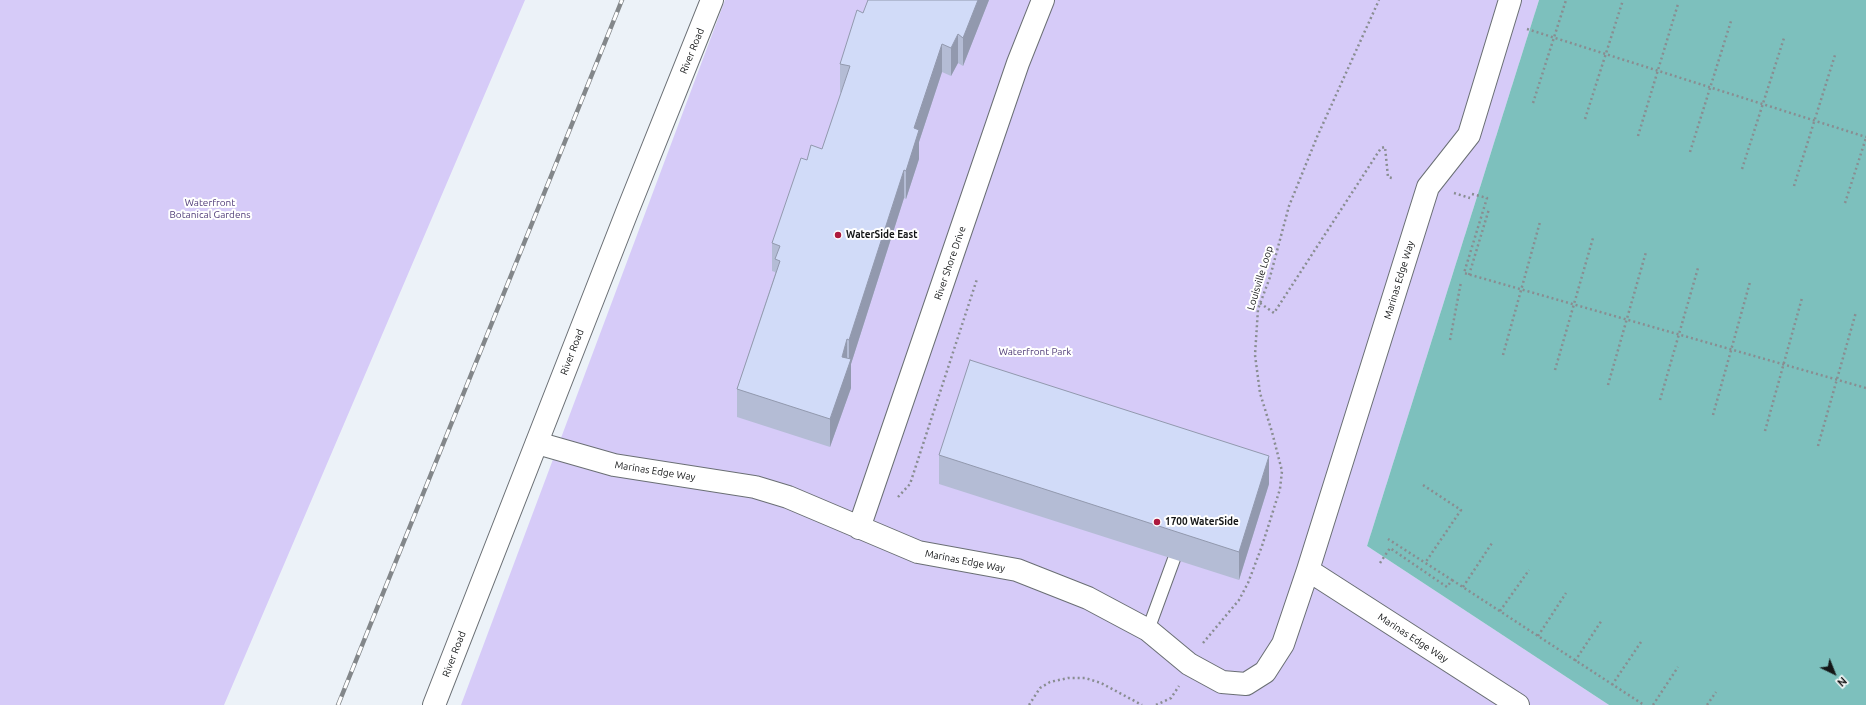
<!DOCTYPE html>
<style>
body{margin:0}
#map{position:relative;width:1866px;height:705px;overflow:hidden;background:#ecf2f8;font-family:Ubuntu,sans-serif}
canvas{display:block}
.north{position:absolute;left:1814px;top:653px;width:40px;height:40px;-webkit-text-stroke:3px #fff;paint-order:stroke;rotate:137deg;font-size:11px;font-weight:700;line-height:16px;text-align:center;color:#141617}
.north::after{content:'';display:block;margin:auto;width:14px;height:18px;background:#141617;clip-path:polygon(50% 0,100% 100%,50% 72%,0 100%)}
</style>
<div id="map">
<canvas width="1866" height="705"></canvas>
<div class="north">N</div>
</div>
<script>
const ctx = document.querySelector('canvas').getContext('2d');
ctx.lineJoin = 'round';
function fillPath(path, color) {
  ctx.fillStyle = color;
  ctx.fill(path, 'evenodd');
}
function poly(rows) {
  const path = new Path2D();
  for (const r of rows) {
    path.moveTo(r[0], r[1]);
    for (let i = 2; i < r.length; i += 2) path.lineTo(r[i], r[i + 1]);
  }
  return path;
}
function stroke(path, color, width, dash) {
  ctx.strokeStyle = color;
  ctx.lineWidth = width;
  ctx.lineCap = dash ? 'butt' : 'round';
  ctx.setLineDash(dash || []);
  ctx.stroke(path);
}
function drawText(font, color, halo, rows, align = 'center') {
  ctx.font = font + ' Ubuntu,sans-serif';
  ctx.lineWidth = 4;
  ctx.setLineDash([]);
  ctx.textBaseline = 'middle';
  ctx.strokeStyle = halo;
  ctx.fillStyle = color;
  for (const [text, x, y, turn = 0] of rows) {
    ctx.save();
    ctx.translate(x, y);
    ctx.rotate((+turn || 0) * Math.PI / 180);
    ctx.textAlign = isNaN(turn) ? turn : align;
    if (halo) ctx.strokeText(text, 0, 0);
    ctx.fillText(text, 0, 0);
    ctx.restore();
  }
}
fillPath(poly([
 [0,0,525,0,224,705,0,705],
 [725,0,1539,0,1367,546,1609,705,461,705]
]), '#d6cbf8');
fillPath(poly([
 [1539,0,1866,0,1866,705,1609,705,1367,546]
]), '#7dc0bd');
const service = poly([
 [1148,630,1174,559]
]);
const minor = poly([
 [537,443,614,465,755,487,788,497,918,552,1017,570,1088,598,1148,630,1189,664,1222,682,1246,684,1265,672,1283,644,1308,570,1518,705],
 [859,528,1018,63,1043,0],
 [1308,570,1428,187,1469,135,1510,0]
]);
const tertiary = poly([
 [434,705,627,212,712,0]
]);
stroke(service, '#6a6f74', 14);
stroke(minor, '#6a6f74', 24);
stroke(tertiary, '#6a6f74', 24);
stroke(poly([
 [1527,29,1866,137],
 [1533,103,1566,0],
 [1585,119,1623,0],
 [1638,136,1678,4],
 [1690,152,1731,21],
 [1742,169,1784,38],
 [1794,186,1835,55],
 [1454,193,1470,198],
 [1472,194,1487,198,1464,273,1866,388],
 [1845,203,1866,138],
 [1469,275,1489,209],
 [1260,303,1274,313,1381,148,1385,147,1388,177,1392,178],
 [1450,340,1461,282],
 [1503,355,1540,222],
 [1555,370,1593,238],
 [1608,385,1646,252],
 [1660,400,1698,268],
 [1713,415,1750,282],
 [1765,431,1802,298],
 [1818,446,1856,312],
 [1423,485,1461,510,1425,563],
 [898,497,910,484,977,279],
 [1380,563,1390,548,1447,587,1452,580,1388,539],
 [1452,580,1644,705],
 [1463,587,1492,543],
 [1500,611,1529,570],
 [1538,636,1566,593],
 [1203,643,1239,600,1248,583,1262,546,1280,489,1282,471,1272,432,1260,393,1255,355,1258,309,1270,277,1289,206,1317,137,1379,0],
 [1575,661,1602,620],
 [1612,685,1641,642],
 [1029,705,1040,688,1050,682,1068,678,1085,678,1101,683,1142,705],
 [1156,705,1171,698,1179,686],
 [1653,705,1678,667],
 [1707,705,1716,692]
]), '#898d91', 2.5, [2, 3]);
stroke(service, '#fff', 12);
stroke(minor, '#fff', 22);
stroke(tertiary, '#fff', 22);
const rail = poly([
 [338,705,622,0]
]);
stroke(rail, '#83878a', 4.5);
stroke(rail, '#fff', 3, [9]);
fillPath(poly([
 [989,0,963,66,958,63,951,76,942,72,919,142,919,159,906,199,904,198,851,364,851,388,830,447,737,417,737,389,775,274,775,272,772,271,772,243,807,160,822,149,841,93,840,92,840,64,863,13],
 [939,455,1269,484,1239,580,939,484]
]), '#b4bcd5');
fillPath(poly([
 [978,0,989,0,963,66,963,38],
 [958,34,958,63,951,76,951,48],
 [942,44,942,72,919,142,919,159,906,199,906,171,914,128],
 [904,170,904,198,851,364,851,388,830,447,830,419,849,363,849,340],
 [847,339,847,367,842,357],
 [1269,456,1269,484,1239,580,1239,552]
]), '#9299ae');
const building = poly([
 [868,0,978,0,963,38,958,34,951,48,942,44,914,128,919,130,906,171,904,170,849,340,847,339,842,357,851,359,830,419,737,389,780,261,775,259,780,246,772,243,801,158,807,160,811,145,822,149,850,66,840,64,857,10,863,13,868,0],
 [970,360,1269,456,1239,552,939,455,970,360]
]);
fillPath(building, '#d1dbf8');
stroke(building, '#9299ae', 1);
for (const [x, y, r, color] of [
 [838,235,4,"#ad193d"],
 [1157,522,4,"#ad193d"]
]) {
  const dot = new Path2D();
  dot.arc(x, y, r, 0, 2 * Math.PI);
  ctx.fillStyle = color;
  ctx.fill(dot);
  stroke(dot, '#fff', 1.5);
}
drawText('10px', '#141617', '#fff', [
 ["River Road",692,51,-68],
 ["River Shore Drive",950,263,-71],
 ["Louisville Loop",1260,278,-73],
 ["Marinas Edge Way",1399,280,-73],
 ["River Road",572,352,-69],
 ["Marinas Edge Way",655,471,9],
 ["Marinas Edge Way",965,561,11],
 ["Marinas Edge Way",1413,638,33],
 ["River Road",454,654,-69]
]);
drawText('10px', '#503c78', '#fff', [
 ["Waterfront",210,203],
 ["Botanical Gardens",210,215],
 ["Waterfront Park",1035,352]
]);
drawText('bold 10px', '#141617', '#fff', [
 ["WaterSide East",846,235],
 ["1700 WaterSide",1165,522]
], 'left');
</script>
